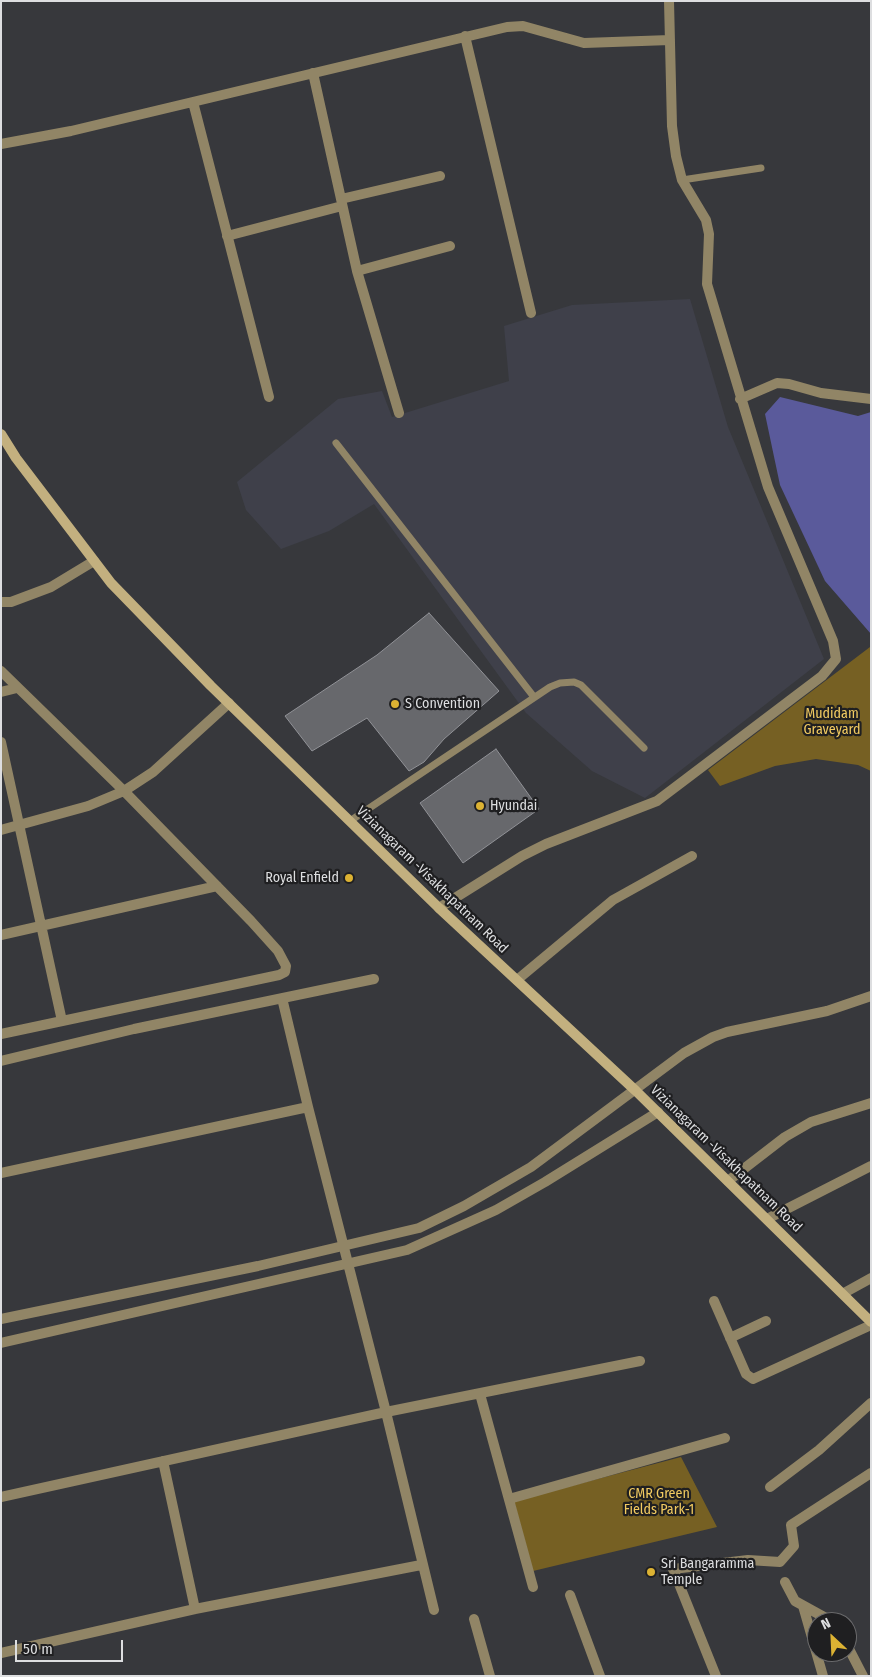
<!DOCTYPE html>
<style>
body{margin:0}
#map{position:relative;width:872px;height:1677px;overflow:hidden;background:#37383c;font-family:"Fira Sans Condensed",sans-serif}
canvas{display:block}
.frame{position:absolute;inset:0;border:2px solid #dddee0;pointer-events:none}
.north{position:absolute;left:807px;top:1612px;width:50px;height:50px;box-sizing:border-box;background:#1f1f21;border:1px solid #6b6b6d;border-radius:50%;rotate:335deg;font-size:14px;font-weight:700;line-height:20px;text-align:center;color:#dddee0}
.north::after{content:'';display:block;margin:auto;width:18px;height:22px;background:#dcb233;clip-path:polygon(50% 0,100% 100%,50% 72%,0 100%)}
.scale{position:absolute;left:15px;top:1640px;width:108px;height:22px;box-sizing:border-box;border:2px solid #dddee0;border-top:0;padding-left:6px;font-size:15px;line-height:18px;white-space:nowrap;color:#dddee0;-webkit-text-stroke:4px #1f1f21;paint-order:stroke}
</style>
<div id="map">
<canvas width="872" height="1677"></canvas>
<div class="frame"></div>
<div class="north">N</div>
<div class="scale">50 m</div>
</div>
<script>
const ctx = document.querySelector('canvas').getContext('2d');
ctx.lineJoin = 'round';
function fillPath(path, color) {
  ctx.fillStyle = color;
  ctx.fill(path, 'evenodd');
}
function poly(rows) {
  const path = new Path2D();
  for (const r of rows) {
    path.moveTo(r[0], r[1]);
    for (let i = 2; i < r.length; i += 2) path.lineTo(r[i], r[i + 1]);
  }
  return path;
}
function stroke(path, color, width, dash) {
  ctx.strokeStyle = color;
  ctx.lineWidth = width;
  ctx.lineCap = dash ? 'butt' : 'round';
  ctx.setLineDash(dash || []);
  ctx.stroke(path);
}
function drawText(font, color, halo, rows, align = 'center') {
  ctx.font = font + ' "Fira Sans Condensed",sans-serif';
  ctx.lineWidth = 4.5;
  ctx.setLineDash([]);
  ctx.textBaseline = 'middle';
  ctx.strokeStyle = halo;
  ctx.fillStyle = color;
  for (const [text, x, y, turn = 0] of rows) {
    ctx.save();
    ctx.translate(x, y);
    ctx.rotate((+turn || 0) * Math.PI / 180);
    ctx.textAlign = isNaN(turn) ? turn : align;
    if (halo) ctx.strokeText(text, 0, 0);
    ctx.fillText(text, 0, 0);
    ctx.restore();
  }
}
fillPath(poly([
 [690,299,728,427,824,659,645,798,592,771,526,713,374,504,329,531,281,549,246,510,237,482,338,399,382,391,392,417,509,381,504,326,572,305]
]), '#3f404a');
fillPath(poly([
 [870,647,871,771,858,765,816,759,775,766,720,786,708,770],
 [681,1457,717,1527,533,1571,514,1501]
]), '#766023');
fillPath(poly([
 [780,397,858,416,871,412,871,634,825,581,780,485,765,414]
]), '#5a5a9b');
const building = poly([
 [429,613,499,691,444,739,424,762,409,771,367,718,312,751,285,716,377,655,429,613],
 [496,749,539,809,463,863,420,803,496,749]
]);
fillPath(building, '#67686c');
stroke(building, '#919297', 1);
stroke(poly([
 [682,180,761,168],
 [336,443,534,697],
 [350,821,550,687,560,683,574,682,581,685,644,748]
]), '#918566', 7);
stroke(poly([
 [465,36,531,313],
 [313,73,357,271,399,413],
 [193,102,269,397],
 [1,144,71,131,507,27,523,26,584,43,670,40],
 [341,199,440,176],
 [227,236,342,206],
 [357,271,450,246],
 [740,399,777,383,789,384,821,393,871,399],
 [1,602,11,602,51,587,94,561],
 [1,671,124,791,251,921,278,951,286,966,285,972,279,975,1,1034],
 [1,692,17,688],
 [1,742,62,1021],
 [1,830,88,806,124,791,153,772,229,703],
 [439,908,522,856,546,844,657,801,822,676,836,659,833,641,768,487,707,284,709,234,706,220,682,180,676,156,672,126,669,1],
 [1,935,217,886],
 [517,980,613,900,692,856],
 [282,998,308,1107,386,1412,434,1610],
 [1,1061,134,1029,374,979],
 [1,1173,308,1107],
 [728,1181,785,1137,811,1122,871,1103],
 [767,1219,871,1166],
 [844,1293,871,1278],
 [714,1301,746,1374,753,1379,871,1325],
 [1,1319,258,1266,419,1228,464,1206,531,1167,684,1053,713,1037,727,1032,827,1011,871,996],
 [730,1338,766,1321],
 [1,1343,407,1250,496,1210,545,1182,658,1112],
 [480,1394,533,1587],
 [163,1461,195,1609],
 [770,1487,819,1450,871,1403],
 [1,1497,386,1412,640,1361],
 [509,1499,725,1438],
 [785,1582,795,1601,833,1622],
 [570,1595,600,1676],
 [803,1606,823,1676],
 [474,1619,490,1676],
 [847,1645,863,1676],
 [1,1653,195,1609,421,1565],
 [716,1676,673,1569,748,1560,780,1562,794,1546,791,1525,871,1473]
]), '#918566', 10);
stroke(poly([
 [1,434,16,458,111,583,211,686,439,908,636,1091,871,1322]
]), '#c3b07f', 10);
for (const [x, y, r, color] of [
 [395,704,5,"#dcb233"],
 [480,806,5,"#dcb233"],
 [349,878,5,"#dcb233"],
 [651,1572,5,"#dcb233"]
]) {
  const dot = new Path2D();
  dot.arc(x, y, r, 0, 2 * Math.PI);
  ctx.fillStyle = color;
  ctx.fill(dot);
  stroke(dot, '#1f1f21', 2);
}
drawText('14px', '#dddee0', '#1f1f21', [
 ["S Convention",405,704],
 ["Hyundai",490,806],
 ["Royal Enfield",339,878,"right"],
 ["Sri Bangaramma",661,1564],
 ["Temple",661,1580]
], 'left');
drawText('14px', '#f2cb61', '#1f1f21', [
 ["Mudidam",832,714],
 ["Graveyard",832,730],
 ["CMR Green",659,1494],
 ["Fields Park-1",659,1510]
]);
drawText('14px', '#dddee0', '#1f1f21', [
 ["Vizianagaram -Visakhapatnam Road",432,880,44],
 ["Vizianagaram -Visakhapatnam Road",726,1159,44]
]);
</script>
